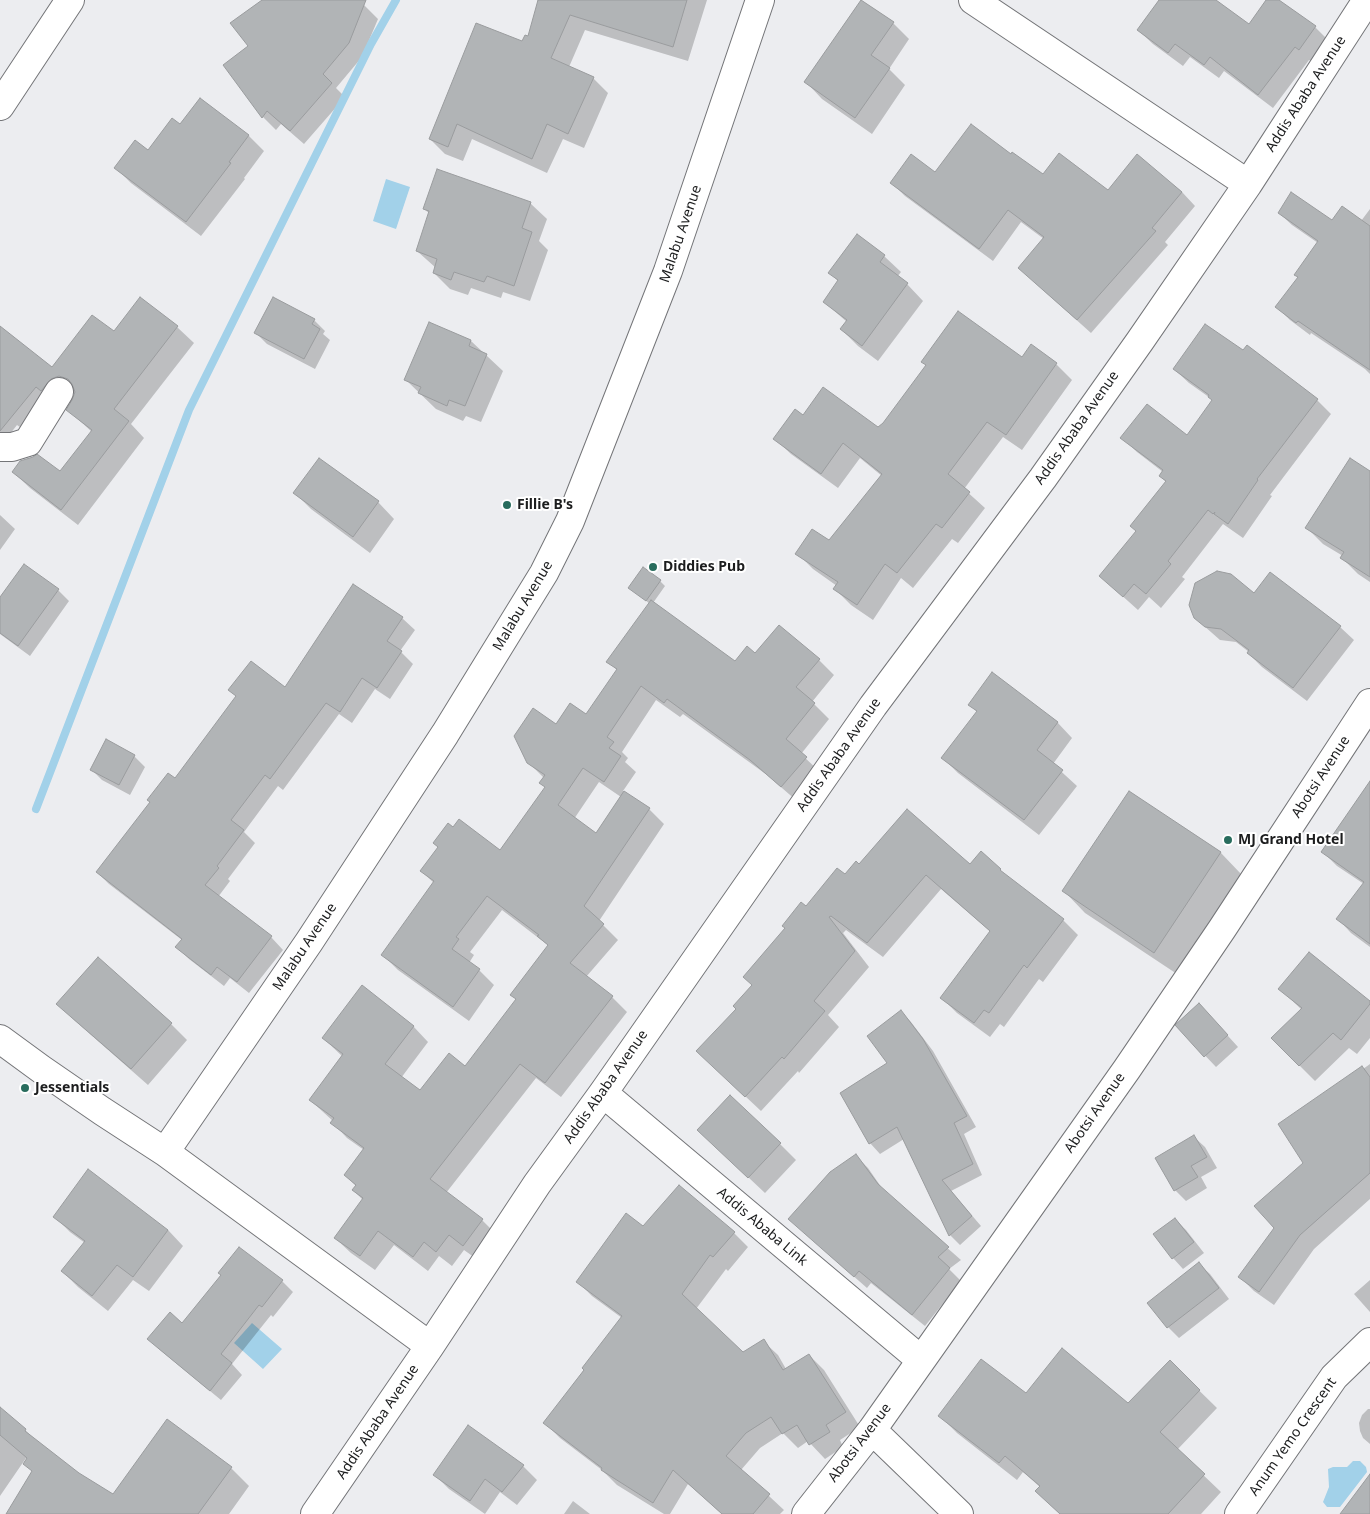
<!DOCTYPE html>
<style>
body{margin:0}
canvas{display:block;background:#ecedf0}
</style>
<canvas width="1370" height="1514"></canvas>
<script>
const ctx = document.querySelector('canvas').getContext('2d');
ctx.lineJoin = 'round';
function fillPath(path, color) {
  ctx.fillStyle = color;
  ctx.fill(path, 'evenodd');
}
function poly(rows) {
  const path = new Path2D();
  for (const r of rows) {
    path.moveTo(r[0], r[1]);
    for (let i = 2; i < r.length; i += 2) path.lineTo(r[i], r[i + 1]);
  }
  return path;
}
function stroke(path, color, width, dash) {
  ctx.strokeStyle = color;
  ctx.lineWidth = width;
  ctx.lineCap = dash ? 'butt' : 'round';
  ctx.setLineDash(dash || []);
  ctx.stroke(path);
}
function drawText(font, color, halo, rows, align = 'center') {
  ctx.font = font + ' "Noto Sans",sans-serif';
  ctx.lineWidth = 4;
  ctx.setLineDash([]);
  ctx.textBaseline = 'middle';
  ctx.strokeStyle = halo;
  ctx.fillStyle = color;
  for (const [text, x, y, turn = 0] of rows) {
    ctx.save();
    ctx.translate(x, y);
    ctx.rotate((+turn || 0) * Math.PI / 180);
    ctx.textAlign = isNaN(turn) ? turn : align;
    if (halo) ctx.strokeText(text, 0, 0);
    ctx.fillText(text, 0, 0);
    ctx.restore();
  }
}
fillPath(poly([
 [386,179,410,187,396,229,373,221],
 [252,1323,282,1349,263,1369,234,1343],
 [1353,1461,1360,1461,1366,1467,1367,1472,1340,1507,1327,1507,1323,1502,1329,1487,1328,1469,1333,1467,1347,1467]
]), '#a2d1e9');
fillPath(poly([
 [264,0,352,0,364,5,378,19,362,57,336,88,345,97,304,144,281,124,276,130,263,117,224,65,249,47],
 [541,0,707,0,688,61,585,30,569,67,593,78,608,93,584,148,563,139,547,173,472,139,463,161,445,154,430,139,522,43,529,38],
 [1160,0,1214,0,1250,26,1268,0,1277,0,1315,27,1329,41,1314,63,1309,60,1273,108,1224,71,1219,78,1190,57,1183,66,1153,44,1138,30],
 [893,23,909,39,889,69,905,85,872,134,822,99,806,82],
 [200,100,249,136,264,151,244,178,245,179,201,236,131,183,116,168,148,151,181,126],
 [1011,155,1043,176,1108,191,1137,156,1182,192,1195,206,1165,242,1168,245,1091,333,1033,281,1044,239,1021,222,993,261,905,196,892,183],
 [530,203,547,219,539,241,548,250,530,301,503,292,501,298,471,288,468,295,450,289,434,273,436,268,417,251,430,214,424,209],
 [1370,209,1370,374,1365,369,1311,333,1310,335,1290,320,1277,307,1299,278,1318,243,1292,225,1279,213,1333,222,1361,221],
 [884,256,901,272,897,277,907,284,923,301,878,361,858,346,841,329,847,322,824,302,839,282,830,273],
 [141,299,177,327,194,343,131,424,144,438,78,525,30,488,13,472,61,473,92,432,68,410,76,393,69,394,28,433,17,425,3,443,0,440,0,333,52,368,114,333],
 [314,320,325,331,323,334,330,340,315,369,267,344,256,333],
 [430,324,471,341,503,371,481,422,466,416,463,421,436,409,406,380],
 [1031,346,1056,364,1072,380,1022,450,1003,437,964,489,985,508,958,543,952,539,913,588,901,578,873,620,851,605,835,589,837,586,813,569,797,553,829,542,882,476,860,458,838,488,791,454,775,439,803,417,878,429,1022,359],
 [1174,369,1317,400,1331,414,1270,495,1272,496,1243,538,1223,524,1182,577,1185,579,1161,608,1149,597,1138,610,1100,576,1137,532,1166,482,1160,476,1163,472,1137,452,1122,438,1187,437,1213,400,1189,383],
 [1370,473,1370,582,1358,574,1342,558,1343,556,1323,544,1307,528],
 [295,493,378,502,394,519,370,553,311,509],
 [0,515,15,529,0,550],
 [660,581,665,586,653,603,735,662,755,654,819,660,834,675,812,702,829,719,801,754,821,773,797,801,767,775,683,714,680,717,656,700,622,752,628,758,625,762,636,772,623,791,649,809,664,824,599,921,618,940,586,977,612,997,627,1012,561,1097,536,1078,446,1193,482,1220,497,1235,478,1260,464,1250,452,1266,439,1256,428,1271,394,1245,375,1270,351,1253,335,1238,363,1200,353,1190,356,1186,345,1175,364,1150,347,1138,332,1122,333,1121,310,1100,342,1056,323,1038,413,1026,428,1042,401,1078,420,1092,465,1068,517,1000,511,994,549,946,502,910,470,952,474,955,469,963,479,970,494,985,469,1021,398,970,383,955,434,883,421,871,439,848,434,843,500,852,546,788,541,783,544,778,528,762,556,725,587,716,618,671,608,662,650,604,630,588],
 [599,782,621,797,596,835,574,819],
 [58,590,69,601,30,656,0,634,0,599],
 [1254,594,1340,627,1354,640,1307,701,1262,667,1248,653,1249,652,1236,642,1220,640,1195,618],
 [402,618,415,630,400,651,413,664,390,699,375,689,352,723,339,714,283,790,278,786,244,832,255,843,228,879,230,881,218,897,271,937,283,950,249,993,230,978,224,986,189,959,177,947,182,940,109,884,97,872,175,779,237,697,230,690,285,689],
 [969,704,1057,722,1072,738,1053,764,1077,786,1039,835,958,773,943,758,977,712],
 [134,756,145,767,130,795,102,780,91,769],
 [1130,792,1221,853,1242,875,1177,974,1085,913,1064,891],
 [1370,802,1370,947,1351,933,1338,919,1364,884,1337,866,1323,852],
 [981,853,1010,879,1063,920,1078,935,1043,982,1039,979,1004,1027,1000,1024,990,1037,957,1013,942,998,991,932,941,889,883,957,846,930,843,933,869,967,828,1015,839,1027,799,1073,798,1071,761,1111,713,1066,737,1009,806,908,845,876,860,866,970,865],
 [1280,989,1370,1003,1370,1038,1357,1054,1349,1048,1315,1081,1272,1038,1302,1010],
 [58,1004,171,1024,187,1040,148,1085,74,1020],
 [901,1012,911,1022,933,1051,976,1127,964,1134,982,1175,951,1191,981,1226,960,1245,950,1235,904,1139,880,1154,870,1143,842,1093,889,1063],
 [1210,1016,1238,1047,1216,1067,1177,1026],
 [1370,1064,1370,1199,1314,1249,1274,1305,1254,1291,1240,1277,1275,1228,1304,1163,1363,1069],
 [1194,1137,1205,1147,1217,1168,1201,1177,1207,1188,1186,1201,1175,1190],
 [780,1144,796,1160,765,1193,715,1146],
 [856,1156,868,1168,886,1194,961,1260,949,1269,961,1281,925,1326,871,1283,867,1288,802,1231],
 [54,1216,168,1230,183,1246,149,1291,133,1280,108,1311,78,1287,62,1271,85,1243,70,1232],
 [1175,1219,1186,1230,1204,1253,1183,1269,1173,1258],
 [644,1228,734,1233,748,1247,728,1271,726,1269,696,1309,743,1353,763,1341,778,1355,786,1369,809,1355,824,1370,860,1427,840,1440,843,1447,825,1459,808,1441,798,1448,783,1433,760,1448,741,1470,784,1510,780,1514,722,1514,688,1484,670,1514,664,1514,617,1485,602,1470,560,1438,545,1423,622,1318,592,1296,578,1282],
 [1199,1264,1210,1274,1229,1299,1179,1338,1168,1327],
 [1370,1280,1370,1312,1354,1294],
 [282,1281,293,1292,273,1317,271,1315,232,1364,242,1375,221,1400,160,1350,149,1339],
 [1170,1362,1217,1408,1177,1450,1221,1492,1201,1514,1060,1514,1036,1491,1040,1487,1023,1472,1017,1480,957,1433,940,1416,1026,1395,1128,1404],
 [0,1409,21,1426,37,1442,0,1496],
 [1368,1409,1370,1409,1370,1444,1363,1438,1360,1431,1359,1423,1362,1415],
 [523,1466,537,1480,517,1505,500,1492,485,1514,449,1489,434,1474],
 [231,1468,249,1486,229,1514,9,1514,78,1474,113,1495],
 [573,1501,590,1514,564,1514]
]), '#0003');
stroke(poly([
 [36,809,189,410,371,44,396,0]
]), '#a2d1e9', 8);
const building = poly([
 [262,0,366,0,349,43,323,74,332,83,290,131,267,111,262,118,223,65,248,46,230,23,262,0],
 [538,0,687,0,673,47,570,15,551,58,594,77,568,134,547,124,532,159,457,124,448,147,429,139,476,23,522,41,525,35,528,36,538,0],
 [861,0,894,22,871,55,890,68,855,118,804,82,861,0],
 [1159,0,1216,0,1249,24,1266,0,1279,0,1316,26,1299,50,1295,47,1258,95,1210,57,1204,65,1175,44,1168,53,1137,30,1159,0],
 [200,98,249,135,229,162,231,163,186,222,114,168,135,140,148,150,172,118,180,124,200,98],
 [971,124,1011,154,1012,152,1043,174,1059,153,1108,190,1137,154,1182,192,1152,228,1156,231,1077,320,1018,268,1044,237,1008,210,979,249,890,183,911,154,935,172,971,124],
 [437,169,531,202,522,228,532,232,514,286,487,276,484,282,454,272,451,280,433,273,437,259,416,251,429,211,423,209,437,169],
 [1291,192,1332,220,1342,206,1370,226,1370,370,1298,321,1296,323,1275,307,1298,277,1294,275,1318,241,1278,213,1291,192],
 [857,234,885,255,880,262,908,283,862,346,840,329,847,320,823,302,838,280,828,273,857,234],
 [140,297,178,326,114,409,129,421,61,510,12,472,20,461,33,457,37,454,60,471,92,430,66,410,72,400,75,392,72,384,68,379,59,376,51,379,41,391,36,387,0,431,0,326,52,367,92,315,114,331,140,297],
 [273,297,315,319,312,324,320,329,304,359,254,333,273,297],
 [958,311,1022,357,1031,344,1057,363,1006,435,987,422,948,474,970,492,942,528,936,524,897,573,885,564,857,605,833,589,838,582,795,554,812,529,829,540,882,474,843,443,821,474,773,439,795,409,803,415,823,387,878,427,883,423,926,365,921,362,958,311],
 [429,322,471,340,469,346,487,354,465,406,449,400,447,406,418,393,421,387,404,380,429,322],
 [1205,324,1243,350,1247,345,1318,399,1257,479,1258,480,1228,524,1214,514,1215,512,1213,514,1208,510,1168,561,1171,564,1146,594,1134,584,1123,597,1099,576,1136,531,1130,526,1166,481,1159,476,1163,470,1120,438,1147,404,1187,435,1212,400,1208,397,1209,395,1173,369,1205,324],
 [319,458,379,501,353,537,293,493,319,458],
 [1350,458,1370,471,1370,577,1340,558,1344,552,1305,528,1350,458],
 [24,564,59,589,18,646,0,633,0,597,24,564],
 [643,567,661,580,646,601,628,588,643,567],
 [1217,571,1231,574,1254,593,1270,572,1341,626,1293,688,1247,653,1249,650,1221,629,1205,627,1194,618,1189,605,1195,583,1217,571],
 [353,584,403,617,387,641,402,651,377,688,362,678,340,712,326,703,270,779,265,775,231,820,244,830,217,866,219,868,205,885,272,936,237,982,217,967,211,975,175,947,182,939,96,872,150,802,147,800,168,773,175,778,236,696,228,690,251,661,285,687,353,584],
 [651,600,735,661,747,646,755,653,779,625,820,659,796,687,815,703,786,739,807,757,781,787,750,760,667,699,664,703,641,686,607,737,614,742,609,748,621,756,604,782,583,768,558,805,596,833,624,791,650,808,584,906,604,924,570,963,613,996,545,1083,520,1064,430,1179,483,1219,463,1246,449,1235,436,1252,424,1242,413,1257,378,1231,360,1256,334,1238,363,1198,352,1190,356,1185,344,1175,364,1148,330,1123,334,1118,309,1100,343,1054,322,1038,362,985,414,1026,385,1064,420,1090,449,1053,465,1066,516,999,510,995,548,945,537,936,539,935,487,896,456,937,459,939,452,949,480,969,453,1007,381,955,434,881,420,871,438,847,433,843,448,823,453,827,459,819,500,850,545,787,539,783,545,775,527,763,514,736,533,708,556,724,570,703,586,714,617,669,606,662,651,600],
 [992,672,1058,722,1037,750,1063,770,1024,820,941,758,977,711,968,705,992,672],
 [106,739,135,755,119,785,90,770,106,739],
 [1370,781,1370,944,1336,919,1364,882,1321,852,1370,781],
 [1129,791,1221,852,1154,953,1062,891,1129,791],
 [907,809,970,864,981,851,1001,869,1000,870,1064,919,1027,968,1024,965,989,1013,984,1010,974,1023,940,998,990,931,926,875,867,943,831,916,829,917,855,951,814,1001,825,1011,784,1059,782,1057,745,1097,696,1051,736,1009,733,1006,752,985,743,977,785,928,782,926,801,902,806,906,837,868,845,874,856,861,859,864,907,809],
 [1309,952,1370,1001,1370,1004,1341,1040,1333,1033,1299,1066,1271,1038,1302,1008,1278,989,1309,952],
 [98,957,172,1023,131,1069,56,1004,98,957],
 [1199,1003,1228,1035,1204,1057,1175,1025,1199,1003],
 [901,1010,923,1039,967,1116,954,1123,973,1164,942,1180,972,1216,949,1236,897,1127,869,1144,840,1093,887,1063,867,1036,901,1010],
 [1362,1066,1370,1077,1370,1173,1300,1235,1259,1292,1238,1277,1274,1228,1254,1206,1303,1163,1278,1124,1362,1066],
 [730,1095,781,1143,748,1178,697,1130,730,1095],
 [1194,1135,1207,1157,1191,1166,1198,1177,1174,1191,1155,1158,1194,1135],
 [856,1154,878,1184,949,1247,938,1257,950,1268,912,1315,859,1271,854,1277,788,1219,830,1172,856,1154],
 [88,1169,168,1230,133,1277,117,1265,92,1296,61,1271,85,1241,53,1217,88,1169],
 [679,1185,735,1232,713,1257,710,1255,682,1294,743,1352,764,1339,783,1370,809,1354,846,1412,826,1425,830,1432,809,1445,797,1425,782,1434,771,1417,746,1433,726,1456,770,1494,753,1514,722,1514,673,1470,653,1503,601,1470,602,1468,543,1423,584,1370,582,1368,622,1316,576,1282,626,1213,643,1226,679,1185],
 [1175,1218,1194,1242,1172,1259,1153,1234,1175,1218],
 [239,1247,283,1280,262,1307,259,1305,221,1354,232,1363,210,1391,147,1339,170,1312,182,1323,221,1275,218,1273,239,1247],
 [1199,1262,1219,1288,1167,1328,1147,1303,1199,1262],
 [1062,1348,1128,1403,1170,1360,1200,1390,1160,1432,1205,1474,1168,1514,1060,1514,1035,1491,1040,1486,1005,1456,999,1463,938,1416,981,1359,1026,1393,1062,1348],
 [0,1407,26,1429,25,1431,79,1473,113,1494,167,1419,232,1467,198,1514,6,1514,32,1471,23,1464,27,1458,0,1435,0,1407],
 [468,1425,524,1465,502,1492,485,1479,470,1501,433,1475,468,1425],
 [1370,1474,1370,1514,1340,1514,1370,1474]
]);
fillPath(building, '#b1b4b6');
stroke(building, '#9a9c9e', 1);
const minor = poly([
 [973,0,1248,184],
 [0,106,70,0],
 [0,447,12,447,28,442,59,392],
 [0,1039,41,1069,102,1111,165,1152,430,1346],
 [603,1093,921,1360],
 [165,1152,309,942,445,734,544,573,570,521,668,271,760,0],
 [872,1430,959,1514],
 [315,1514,430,1346,537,1184,603,1093,873,706,1043,478,1140,341,1248,184,1367,0],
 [806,1514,872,1430,1127,1069,1222,929,1370,703],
 [1239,1514,1334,1377,1370,1342]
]);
stroke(minor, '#747578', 30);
stroke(minor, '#fff', 28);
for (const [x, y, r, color] of [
 [507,505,5,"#286c5d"],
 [653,567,5,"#286c5d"],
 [1228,840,5,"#286c5d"],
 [25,1088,5,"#286c5d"]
]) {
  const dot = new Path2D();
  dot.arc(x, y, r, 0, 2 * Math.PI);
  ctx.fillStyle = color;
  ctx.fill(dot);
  stroke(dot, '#fff', 2);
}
drawText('14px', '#1c1d1e', '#fff', [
 ["Addis Ababa Avenue",1306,94,-57],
 ["Malabu Avenue",681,234,-71],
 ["Addis Ababa Avenue",1077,428,-55],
 ["Malabu Avenue",523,606,-59],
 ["Addis Ababa Avenue",839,755,-55],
 ["Abotsi Avenue",1321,777,-57],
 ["Malabu Avenue",305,947,-56],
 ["Addis Ababa Avenue",606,1087,-55],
 ["Abotsi Avenue",1095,1113,-55],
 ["Addis Ababa Link",762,1227,40],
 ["Addis Ababa Avenue",378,1422,-56],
 ["Anum Yemo Crescent",1293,1437,-55],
 ["Abotsi Avenue",860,1443,-53]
]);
drawText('bold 14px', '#1c1d1e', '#fff', [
 ["Fillie B's",517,505],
 ["Diddies Pub",663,567],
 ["MJ Grand Hotel",1238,840],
 ["Jessentials",35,1088]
], 'left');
</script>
